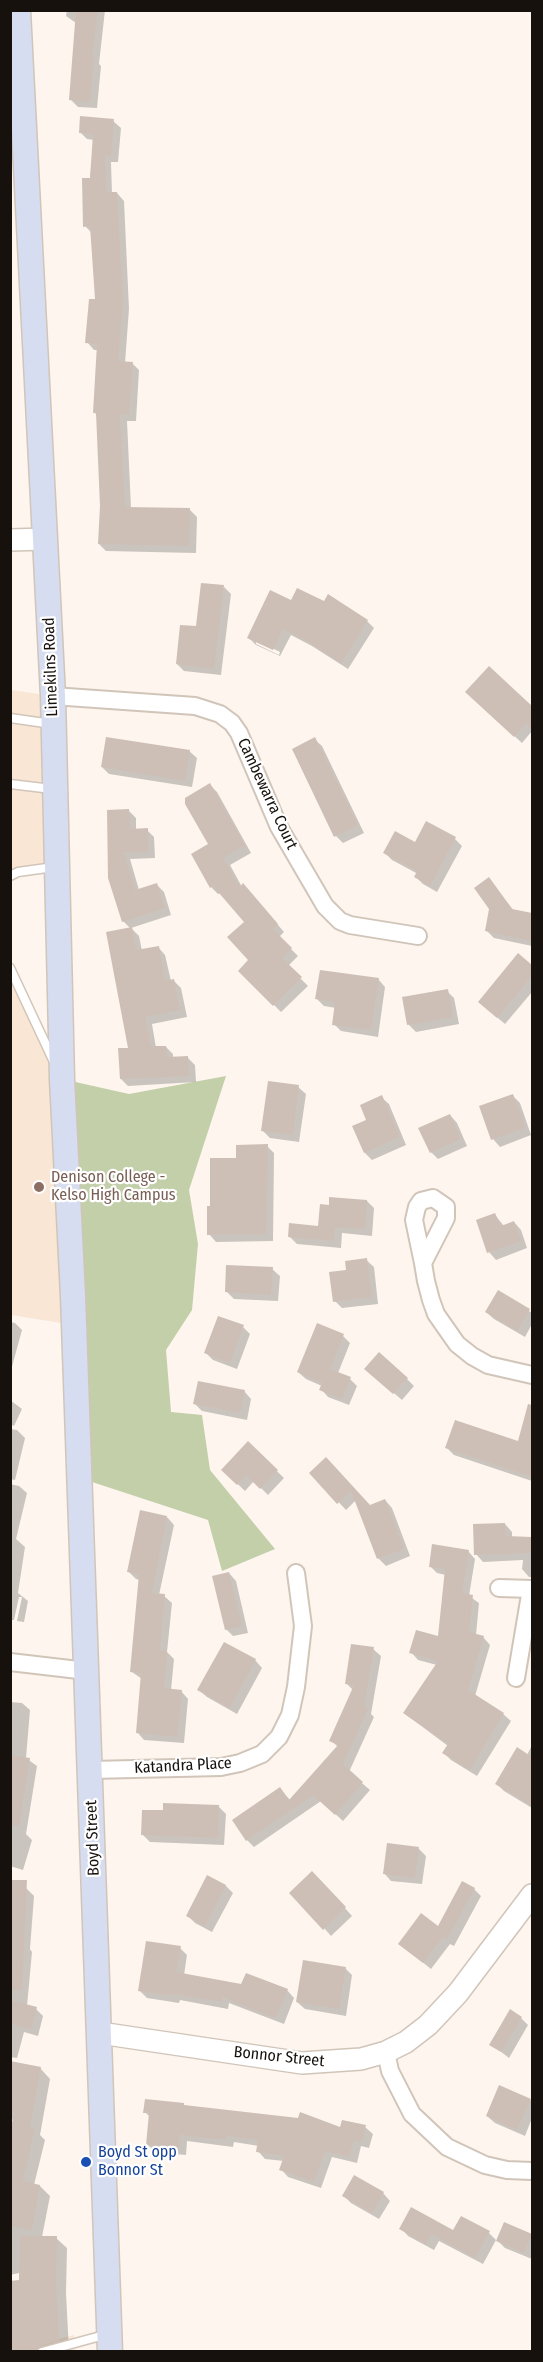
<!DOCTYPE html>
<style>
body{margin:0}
#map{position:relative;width:543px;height:2362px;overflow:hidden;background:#fdf5ee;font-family:"Fira Sans Condensed",sans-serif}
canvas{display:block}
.frame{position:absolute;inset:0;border:12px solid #16110d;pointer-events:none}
</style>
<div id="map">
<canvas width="543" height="2362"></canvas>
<div class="frame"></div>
</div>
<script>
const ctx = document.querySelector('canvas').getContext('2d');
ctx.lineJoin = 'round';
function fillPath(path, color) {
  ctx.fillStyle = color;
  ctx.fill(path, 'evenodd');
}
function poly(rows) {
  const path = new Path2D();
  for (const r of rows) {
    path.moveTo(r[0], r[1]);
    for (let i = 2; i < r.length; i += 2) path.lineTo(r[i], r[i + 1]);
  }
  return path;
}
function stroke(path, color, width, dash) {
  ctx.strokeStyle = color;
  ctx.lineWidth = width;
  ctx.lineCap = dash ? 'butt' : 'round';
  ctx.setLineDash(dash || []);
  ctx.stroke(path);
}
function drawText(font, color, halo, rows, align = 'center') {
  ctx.font = font + ' "Fira Sans Condensed",sans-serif';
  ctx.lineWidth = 4.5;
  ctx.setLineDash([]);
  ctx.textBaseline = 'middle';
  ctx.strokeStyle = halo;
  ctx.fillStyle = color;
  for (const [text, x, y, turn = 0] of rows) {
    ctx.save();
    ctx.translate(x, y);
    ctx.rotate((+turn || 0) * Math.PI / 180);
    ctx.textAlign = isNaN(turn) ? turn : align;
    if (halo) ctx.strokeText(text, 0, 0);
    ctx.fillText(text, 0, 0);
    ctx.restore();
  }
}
fillPath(poly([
 [11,690,53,696,58,866,11,876],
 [10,968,62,1079,74,1325,11,1315],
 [74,2335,75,2351,11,2351]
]), '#f9e6d5');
fillPath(poly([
 [226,1076,189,1190,198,1244,192,1310,166,1350,171,1412,202,1415,210,1470,275,1549,222,1571,208,1520,86,1480,62,1079,129,1094]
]), '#c2cfa9');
fillPath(poly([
 [67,10,105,10,99,64,101,66,97,108,78,107,70,99,76,23,66,16],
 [113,121,121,128,118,162,111,162,112,194,117,193,124,201,129,309,125,363,132,363,139,370,136,421,127,421,131,508,189,509,197,517,196,553,106,551,99,544,101,506,97,415,94,412,98,350,94,350,87,342,97,301,92,233,85,226,94,140,87,139,80,132],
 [224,587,231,594,221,675,184,671,177,664],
 [292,602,367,621,374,628,348,669,312,646,291,635,280,656,256,645,249,638],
 [256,640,280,652,279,655,256,644],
 [489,668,532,708,532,731,522,743,474,699],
 [314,739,322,746,364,833,343,843,336,836],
 [189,751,197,758,192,787,109,774,102,767],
 [210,785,217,792,251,853,230,865,242,887,251,893,284,932,279,937,298,956,288,966,308,986,281,1012,240,971,250,961,246,923,221,893,218,894,211,887],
 [129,811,136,818,136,830,147,830,154,837,155,858,130,859,139,890,157,885,164,892,171,915,131,928,139,936,142,951,158,947,165,955,171,981,174,981,181,988,187,1017,152,1024,156,1048,166,1047,173,1054,173,1059,188,1058,195,1065,196,1082,128,1086,121,1079,130,1049,131,929,123,921,109,877],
 [427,823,455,839,462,846,437,892,423,884,416,877,418,874,392,860,385,853,416,844],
 [489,879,514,911,532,915,532,946,494,938,487,931,491,909],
 [518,955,532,967,532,992,505,1024,487,1009],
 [378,979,385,987,378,1037,341,1031,334,1024,336,1008,324,1006,317,999],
 [447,991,454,998,459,1024,416,1032,408,1024],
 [298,1087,306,1094,299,1142,270,1138,263,1131],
 [513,1096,520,1103,531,1135,500,1147,493,1139,481,1107],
 [381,1097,389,1104,406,1145,372,1160,365,1153,354,1127,368,1121],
 [450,1115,457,1123,467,1146,438,1159,431,1152],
 [267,1146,274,1153,273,1241,216,1242,209,1234,212,1208,238,1159],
 [367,1201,374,1208,372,1236,342,1233,341,1248,297,1244,290,1237,320,1227,330,1206],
 [494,1214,504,1226,514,1222,521,1230,527,1248,496,1260,489,1252,477,1220],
 [366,1260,374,1267,378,1304,342,1308,335,1301,347,1271],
 [272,1269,280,1276,278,1301,234,1299,226,1291],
 [499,1292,532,1313,532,1324,525,1337,494,1319,486,1312],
 [10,1322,15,1323,22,1330,10,1374],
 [243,1327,250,1334,237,1369,213,1360,206,1353],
 [343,1336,350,1343,338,1373,350,1379,357,1386,349,1405,328,1397,321,1389,322,1386,306,1379,298,1372],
 [374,1376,407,1379,414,1386,402,1400],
 [244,1391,251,1399,247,1420,202,1411,195,1404],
 [10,1400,22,1409,14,1426,10,1424],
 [10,1429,17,1430,25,1438,15,1480,10,1479],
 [522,1430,532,1433,532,1481,454,1455,447,1448,519,1443],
 [248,1443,284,1478,268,1495,254,1481,245,1491,223,1470],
 [326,1459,370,1506,385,1500,392,1508,410,1556,386,1566,378,1558,356,1500,346,1510,311,1473],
 [10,1484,19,1486,27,1493,16,1539,25,1547,18,1593,28,1601,24,1622,17,1621,22,1597,19,1597,14,1620,10,1620],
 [167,1517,174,1525,159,1595,164,1596,172,1603,167,1652,174,1659,171,1690,181,1691,188,1699,184,1743,144,1740,137,1732,142,1679,132,1672,140,1580,136,1579,129,1572],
 [505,1524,512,1532,512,1537,532,1538,532,1577,529,1577,522,1569,523,1560,483,1562,476,1554],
 [468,1551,475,1559,469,1596,479,1603,476,1635,483,1637,490,1645,475,1696,503,1714,511,1721,477,1776,451,1760,444,1753,448,1746,404,1713,437,1665,418,1660,411,1652,440,1638,446,1575,437,1573,430,1566],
 [229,1573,236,1581,248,1633,233,1636,226,1629],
 [373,1649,381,1656,371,1714,374,1717,349,1772,370,1790,343,1821,321,1801,254,1847,247,1840,280,1789,291,1801,338,1747,331,1740,353,1690,346,1683],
 [255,1660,262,1668,237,1714,207,1697,199,1690],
 [10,1702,22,1703,30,1710,26,1758,37,1766,26,1834,32,1840,23,1870,10,1866],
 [532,1745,532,1808,504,1791,497,1784,527,1755],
 [218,1806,226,1814,224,1845,150,1842,143,1835,164,1812],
 [419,1849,426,1856,422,1884,391,1881,384,1873],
 [208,1877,226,1886,233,1893,212,1932,195,1923,187,1915],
 [320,1880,352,1916,331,1936,324,1928],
 [10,1887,26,1888,34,1896,30,1949,32,1952,27,2006,36,2009,43,2016,38,2036,24,2032,17,2058,10,2057],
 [474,1889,481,1896,454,1946,450,1944,431,1969,400,1944,439,1928],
 [180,1948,187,1955,184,1975,242,1986,287,1990,294,1998,284,2024,229,2003,228,2009,180,2000,179,2003,147,1998,140,1991],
 [345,1968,352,1975,346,2016,305,2009,297,2002],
 [521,2018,528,2025,509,2058,491,2044],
 [10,2063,40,2068,50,2079,40,2135,45,2140,34,2185,40,2186,50,2196,42,2237,56,2238,67,2248,66,2293,69,2351,67,2352,10,2352,20,2311,19,2273,10,2275,10,2136,14,2120,10,2119],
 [530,2100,532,2102,532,2118,525,2136,495,2123,487,2116],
 [183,2104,186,2107,341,2128,365,2127,373,2134,369,2148,361,2146,357,2163,332,2157,321,2188,288,2177,281,2169,284,2161,265,2159,258,2151,259,2146,234,2142,233,2147,187,2141,186,2155,155,2152,147,2144,150,2117,145,2112],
 [383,2193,390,2201,379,2219,351,2203,344,2196],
 [401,2228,489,2233,496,2240,483,2264,439,2241,434,2250,408,2236],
 [531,2235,532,2259,505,2248,498,2241]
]), '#0003');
fillPath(poly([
 [76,10,98,10,92,57,94,57,90,102,69,100],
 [80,116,114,119,111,156,105,155,106,192,117,192,123,301,118,361,133,362,129,415,120,414,125,507,190,508,189,546,98,544,100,506,96,413,93,413,97,344,85,343,89,299,95,299,90,226,83,227,82,178,90,178,93,134,79,133],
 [201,583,224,585,214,669,176,664,180,625,196,626],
 [297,588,324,601,328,594,368,620,341,663,303,639,283,629,273,650,247,638,270,590,291,600],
 [489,666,532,706,532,729,526,723,514,737,465,692],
 [106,737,190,750,185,781,101,767],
 [315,737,358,825,334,837,292,749],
 [210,783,245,845,223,858,240,887,243,883,278,924,273,929,292,948,282,958,302,977,273,1006,238,971,248,960,227,937,244,922,213,886,210,888,191,854,208,844,185,804,185,798],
 [129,809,130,829,148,828,148,852,124,852,135,890,157,883,165,908,122,922,108,878,107,810],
 [426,821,456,837,430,886,414,877,417,871,383,853,395,831,415,842],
 [489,877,512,909,532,913,532,941,485,931,489,909,474,888],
 [132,927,136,950,159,946,165,981,174,979,180,1010,145,1017,151,1046,166,1046,167,1057,188,1056,189,1076,120,1079,118,1048,128,1048,106,932],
 [518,953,532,965,532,976,497,1018,478,1002],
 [320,970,379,978,371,1030,332,1025,335,1002,315,999],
 [448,989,453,1017,407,1025,402,997],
 [268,1081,299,1085,293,1135,261,1131],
 [513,1094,525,1128,491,1140,479,1106],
 [382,1095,400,1137,364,1153,352,1126,366,1120,360,1105],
 [450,1114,461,1139,430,1153,418,1128],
 [268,1144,266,1234,207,1235,207,1206,210,1206,210,1158,236,1158,236,1145],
 [329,1197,367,1200,365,1229,335,1227,334,1241,288,1237,289,1223,318,1226,320,1204,329,1205],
 [495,1213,501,1226,514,1221,521,1241,487,1253,476,1220],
 [367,1258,372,1297,333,1302,329,1272,346,1270,345,1261],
 [226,1265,273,1267,271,1295,225,1292],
 [498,1290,530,1309,517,1331,485,1312],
 [218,1316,244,1325,230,1363,204,1353],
 [317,1323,344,1334,330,1369,351,1377,342,1399,319,1390,322,1383,297,1372],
 [379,1352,408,1378,393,1394,364,1369],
 [198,1381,245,1390,240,1413,193,1404],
 [528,1404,532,1405,532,1477,445,1448,455,1420,518,1441],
 [248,1441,278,1470,260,1489,246,1475,237,1485,221,1470],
 [326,1457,370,1505,385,1499,404,1549,377,1559,351,1491,337,1504,309,1473],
 [140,1510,167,1516,152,1593,165,1594,160,1650,167,1651,164,1688,182,1690,177,1737,136,1733,141,1673,130,1672,139,1574,127,1572],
 [505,1523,506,1536,532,1537,532,1553,474,1555,473,1524],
 [432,1544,469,1550,462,1593,473,1595,469,1632,484,1636,468,1690,504,1713,470,1770,442,1753,448,1744,403,1713,438,1661,409,1653,416,1630,438,1636,445,1569,429,1567],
 [229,1572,242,1626,225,1630,212,1576],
 [224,1642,256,1659,230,1708,197,1690],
 [351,1644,374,1647,364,1707,368,1709,343,1764,363,1782,335,1815,313,1795,246,1841,232,1820,280,1787,289,1800,338,1745,329,1741,354,1685,345,1684],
 [517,1747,532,1757,532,1806,495,1784],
 [10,1755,30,1758,19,1826,10,1825],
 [163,1803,219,1805,218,1838,141,1835,142,1810,163,1810],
 [387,1843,419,1847,415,1878,383,1874],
 [312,1871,346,1907,323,1930,289,1893],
 [207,1875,226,1885,205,1926,186,1916],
 [10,1880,27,1880,22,1990,10,1990],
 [462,1881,475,1888,447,1939,443,1937,423,1963,398,1944,421,1913,438,1926],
 [146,1941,181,1946,176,1972,241,1984,246,1973,288,1989,276,2018,222,1997,222,2002,173,1994,173,1996,138,1991],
 [303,1960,346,1967,339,2009,296,2002],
 [10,2000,37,2007,31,2029,10,2024],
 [510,2009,522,2017,501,2052,489,2045],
 [10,2061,41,2067,30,2127,35,2128,23,2181,40,2185,32,2230,10,2226,10,2129,15,2112,10,2112],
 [499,2085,531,2099,517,2130,486,2116],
 [145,2099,184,2103,184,2105,298,2118,300,2112,340,2127,342,2120,366,2125,362,2142,354,2140,349,2157,325,2151,314,2182,279,2170,284,2156,256,2152,258,2140,227,2136,226,2140,180,2135,179,2148,146,2145,149,2113,143,2113],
 [354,2175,384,2192,372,2213,342,2196],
 [411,2207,453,2230,461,2216,490,2231,475,2258,431,2234,426,2244,399,2229],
 [504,2222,532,2234,524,2253,496,2241],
 [20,2236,57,2236,56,2282,59,2341,40,2346,36,2352,10,2352,10,2281,19,2280]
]), '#cdbfb6');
const service = poly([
 [10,718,52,724],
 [10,784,52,789],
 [10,876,18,872,54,867],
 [10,968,54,1062],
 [42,2352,108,2334]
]);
const minor = poly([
 [53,696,195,706,220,714,232,723,239,733,279,827,325,906,340,921,350,925,418,936],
 [423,1263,446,1218,446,1207,433,1198,421,1201,417,1207,414,1220,423,1263,426,1281,431,1300,436,1314,457,1344,472,1356,488,1365,532,1375],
 [499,1588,532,1589],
 [10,1662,87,1671],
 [516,1678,531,1589],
 [91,1770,221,1767,240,1763,262,1754,279,1737,290,1715,296,1687,303,1626,296,1573],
 [386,2052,390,2071,412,2114,447,2147,485,2165,507,2170,532,2171]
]);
const tertiary = poly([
 [10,540,45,539],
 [100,2033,302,2063,361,2059,386,2052,406,2042,428,2025,458,1993,532,1895]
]);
const secondary = poly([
 [18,10,53,696,62,1079,73,1296,110,2352]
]);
stroke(service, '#d1c5b9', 11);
stroke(minor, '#d1c5b9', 20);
stroke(tertiary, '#d1c5b9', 24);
stroke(secondary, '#d1c5b9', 27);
stroke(service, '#fff', 8);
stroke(minor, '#fff', 16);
stroke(tertiary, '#fff', 21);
stroke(secondary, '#d6ddf0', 24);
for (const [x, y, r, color] of [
 [39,1187,6,"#8d6e63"],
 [86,2162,6,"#1a4fb4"]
]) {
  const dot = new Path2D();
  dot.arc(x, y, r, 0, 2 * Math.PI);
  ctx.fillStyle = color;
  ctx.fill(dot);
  stroke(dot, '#fff', 2);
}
drawText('16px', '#16110d', '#fff', [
 ["Limekilns Road",51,667,-92],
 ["Cambewarra Court",267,794,65],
 ["Katandra Place",183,1766,-3],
 ["Boyd Street",93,1838,-92],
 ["Bonnor Street",279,2057,6]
]);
drawText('16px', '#785e54', '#fff', [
 ["Denison College -",51,1178],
 ["Kelso High Campus",51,1196]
], 'left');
drawText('16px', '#164399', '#fff', [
 ["Boyd St opp",98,2153],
 ["Bonnor St",98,2171]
], 'left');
</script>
